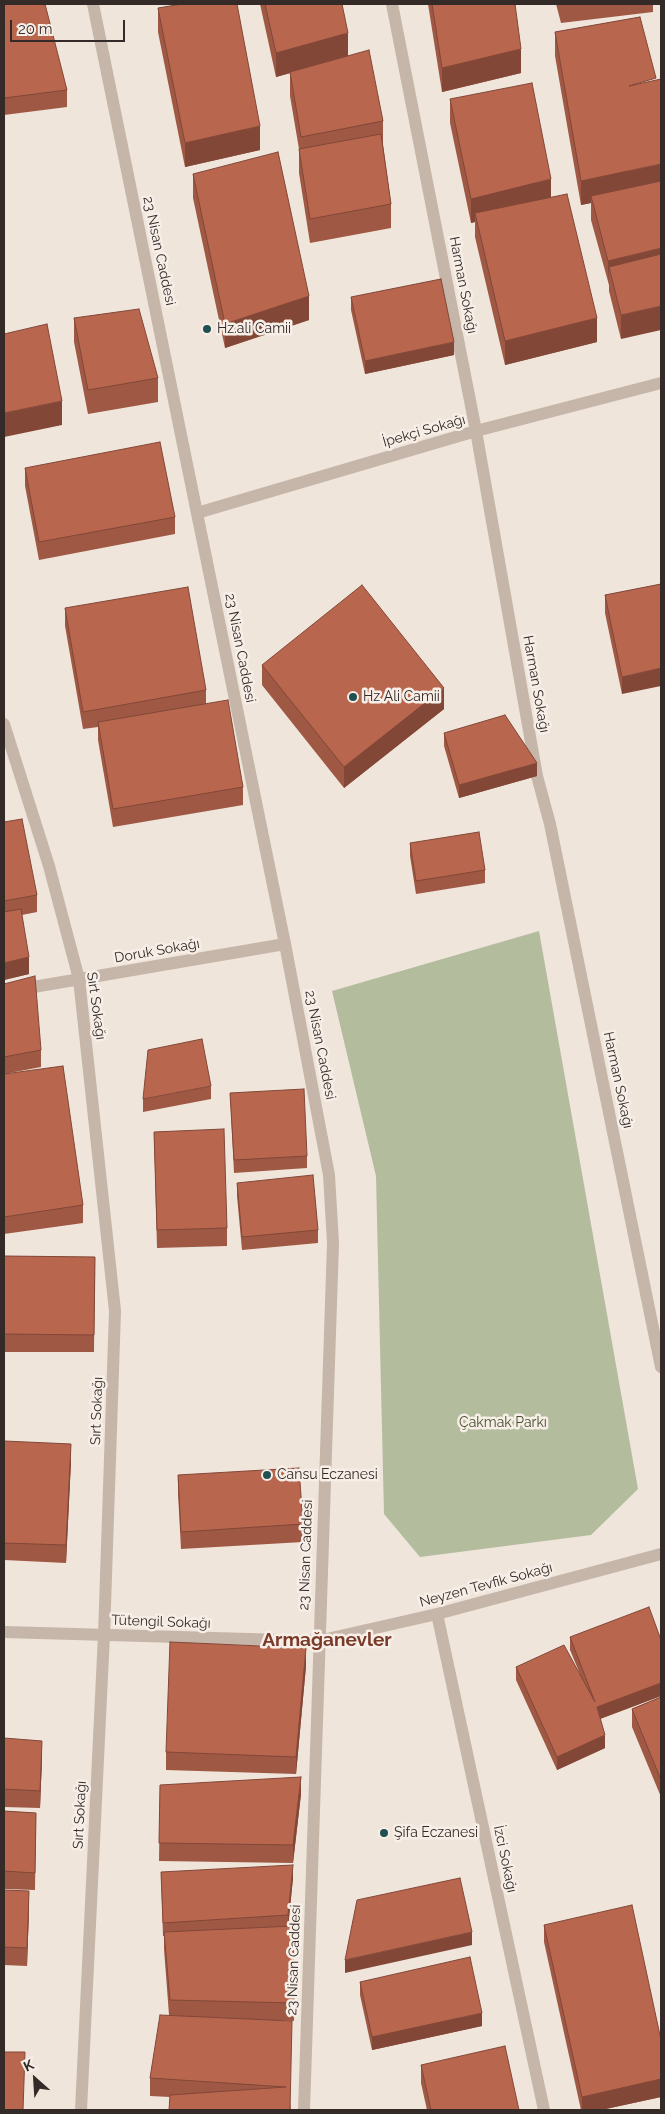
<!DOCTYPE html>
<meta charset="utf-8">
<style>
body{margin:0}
#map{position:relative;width:665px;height:2114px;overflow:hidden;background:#efe5db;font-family:Raleway,sans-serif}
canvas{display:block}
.frame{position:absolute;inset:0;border:5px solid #342b28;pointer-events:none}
.north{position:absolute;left:10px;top:2054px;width:50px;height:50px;-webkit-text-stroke:4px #f7efe7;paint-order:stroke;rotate:334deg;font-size:14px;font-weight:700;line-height:20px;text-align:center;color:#342b28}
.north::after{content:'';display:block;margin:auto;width:18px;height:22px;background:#342b28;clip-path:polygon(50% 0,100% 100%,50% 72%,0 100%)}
.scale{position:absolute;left:10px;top:20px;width:115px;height:22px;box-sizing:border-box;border:2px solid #342b28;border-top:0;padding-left:6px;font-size:15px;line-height:18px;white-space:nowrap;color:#342b28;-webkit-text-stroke:4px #f7efe7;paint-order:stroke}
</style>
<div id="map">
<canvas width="665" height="2114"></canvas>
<div class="frame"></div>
<div class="north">K</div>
<div class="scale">20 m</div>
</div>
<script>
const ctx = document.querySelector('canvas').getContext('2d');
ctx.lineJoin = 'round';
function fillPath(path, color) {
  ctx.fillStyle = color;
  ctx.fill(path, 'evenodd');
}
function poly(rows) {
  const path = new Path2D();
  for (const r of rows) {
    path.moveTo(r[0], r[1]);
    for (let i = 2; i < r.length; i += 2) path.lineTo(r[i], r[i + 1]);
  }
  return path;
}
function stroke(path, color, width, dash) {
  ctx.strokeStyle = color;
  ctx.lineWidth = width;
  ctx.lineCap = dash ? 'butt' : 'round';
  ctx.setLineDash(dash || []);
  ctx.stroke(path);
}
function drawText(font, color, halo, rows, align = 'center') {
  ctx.font = font + ' Raleway,sans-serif';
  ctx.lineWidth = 5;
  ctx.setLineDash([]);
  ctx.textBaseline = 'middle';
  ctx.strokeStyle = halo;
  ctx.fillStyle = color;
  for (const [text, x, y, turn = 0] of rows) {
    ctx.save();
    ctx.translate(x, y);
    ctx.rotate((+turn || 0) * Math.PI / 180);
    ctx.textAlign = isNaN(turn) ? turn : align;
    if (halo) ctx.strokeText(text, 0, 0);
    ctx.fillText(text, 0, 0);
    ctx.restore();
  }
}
fillPath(poly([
 [539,931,638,1489,591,1535,420,1557,384,1514,376,1176,332,991]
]), '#b3bc9d');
stroke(poly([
 [392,4,476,431,537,776,550,824,661,1367],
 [197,513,476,431,661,383],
 [4,724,49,866,79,979,115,1311,104,1635,81,2110],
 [4,992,285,944],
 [437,1614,544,2110]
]), '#c6b5a9', 12);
stroke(poly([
 [93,4,285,944,329,1175,333,1243,304,2110],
 [4,1632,318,1641,437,1614,661,1554]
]), '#c6b5a9', 12);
fillPath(poly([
 [4,4,67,90,67,107,4,115],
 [260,4,342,4,348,55,383,121,383,145,391,204,391,228,310,243,299,173,299,149,290,96,290,73,276,77],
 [428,4,515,4,521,73,442,92],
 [556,4,653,4,653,12,561,23],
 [158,8,260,150,185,167,158,32],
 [640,17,621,339,609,291,609,285,591,220,591,203,581,205,555,56,555,32],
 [450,99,551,197,597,342,505,365,475,237,475,222,471,223,450,123],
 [193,174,309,320,225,348,193,198],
 [351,297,454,355,365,374,351,310],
 [74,318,158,378,158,402,88,414,74,342],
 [25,468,175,517,175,534,39,560,25,486],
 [661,584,622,694,605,613,605,595],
 [65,608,206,690,206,704,243,787,243,805,113,827,98,740,98,727,83,729,65,626],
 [262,665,444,709,344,788,262,685],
 [444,733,537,776,459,798,444,746],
 [4,822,37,895,37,912,22,915,29,974,4,980],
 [410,843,485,870,485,883,416,894,410,856],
 [660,926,661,926,661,950,660,944],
 [4,984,41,1050,41,1067,4,1074],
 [4,1074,83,1205,83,1223,4,1234],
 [211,1086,211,1099,143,1112,143,1099],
 [230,1093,307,1156,307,1168,234,1173],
 [154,1132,227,1228,227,1246,157,1248],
 [237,1183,318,1230,318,1243,242,1250,237,1196],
 [4,1256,95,1257,94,1352,4,1352],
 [4,1441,71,1461,66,1563,4,1560],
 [178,1475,303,1524,303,1542,181,1549,178,1493],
 [570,1637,661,1640,661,1696,600,1719,605,1748,557,1770,516,1680,516,1667,580,1674,570,1650],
 [306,1666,296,1774,166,1770,166,1752],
 [661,1697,661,1797,632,1727,632,1709],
 [4,1738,42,1758,40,1808,4,1807],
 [160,1785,301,1794,293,1863,159,1861],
 [4,1811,36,1813,35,1890,4,1889],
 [161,1872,293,1878,288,1927,293,1926,294,2021,280,2020,291,2110,170,2097,150,2096,150,2078,169,2015,164,1949,164,1936,163,1936],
 [4,1890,29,1909,27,1966,4,1965],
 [544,1925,661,2040,661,2097,601,2110,581,2110,544,1942],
 [360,1982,482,2026,372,2050,360,1995],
 [421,2065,519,2110,427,2110,421,2083]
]), '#9f5844');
fillPath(poly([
 [348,33,348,57,276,77,276,53],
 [521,49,521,73,442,92,442,68],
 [260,126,260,150,185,167,185,143],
 [661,164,661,188,591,196,591,203,581,205,581,181],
 [551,179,551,203,475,213,475,222,471,223,471,199],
 [661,248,661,272,609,267,608,285,608,261],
 [309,296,309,320,225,348,225,324],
 [661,306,661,330,621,339,621,315],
 [597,318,597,342,505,365,505,341],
 [454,342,454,355,365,374,365,361],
 [62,401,62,425,4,437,4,413],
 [661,668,661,686,622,694,622,677],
 [444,688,444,709,344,788,344,767],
 [537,763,537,776,459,798,459,785],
 [29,957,29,974,4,980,4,963],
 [71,1444,71,1461,66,1563,66,1545],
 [306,1648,306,1666,296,1774,296,1757],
 [661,1683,661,1696,597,1720,597,1707],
 [605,1735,605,1748,557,1770,557,1757],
 [42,1741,42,1758,40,1808,40,1791],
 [301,1777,301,1794,293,1863,293,1845],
 [293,1865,293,1878,288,1928,288,1915],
 [29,1891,29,1909,27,1966,27,1948],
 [472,1932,472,1945,345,1973,345,1960],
 [482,2013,482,2026,372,2050,372,2037],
 [661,2079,661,2097,601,2110,582,2110,582,2097]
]), '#824737');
const building = poly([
 [4,4,45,4,67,90,4,98,4,4],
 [182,4,237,4,260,126,185,143,158,8,182,4],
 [265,4,342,4,348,33,276,53,265,4],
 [432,4,515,4,521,49,442,68,432,4],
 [640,17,656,78,629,86,661,79,661,164,581,181,555,32,640,17],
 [369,50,383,121,301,137,290,72,369,50],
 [532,83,551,179,471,199,450,99,532,83],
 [381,134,391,204,310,219,299,149,381,134],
 [278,152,309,296,225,324,193,174,278,152],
 [661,181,661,248,608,261,591,196,661,181],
 [567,194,597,318,505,341,475,213,567,194],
 [661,254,661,306,621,315,609,267,661,254],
 [441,279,454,342,365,361,351,297,441,279],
 [139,309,158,378,88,390,74,318,139,309],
 [47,324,62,401,4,413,4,334,47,324],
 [160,442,175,517,39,542,25,468,160,442],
 [661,584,661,668,622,677,605,595,661,584],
 [362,585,444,688,344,767,262,665,362,585],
 [188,587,206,690,83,712,65,608,188,587],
 [228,700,243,787,113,809,98,722,228,700],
 [505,715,537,763,459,785,444,733,505,715],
 [22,819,37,895,4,901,4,822,22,819],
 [479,832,485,870,416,881,410,843,479,832],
 [21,909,29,957,4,963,4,912,21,909],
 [35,976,41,1050,4,1057,4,984,35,976],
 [202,1039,211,1086,143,1099,148,1050,202,1039],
 [63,1066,83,1205,4,1217,4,1074,63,1066],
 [304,1089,307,1156,234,1160,230,1093,304,1089],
 [224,1129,227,1228,157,1230,154,1132,224,1129],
 [313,1175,318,1230,242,1237,237,1183,313,1175],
 [4,1256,95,1257,94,1335,4,1334,4,1256],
 [4,1441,71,1444,66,1545,4,1543,4,1441],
 [299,1468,303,1524,181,1532,178,1475,299,1468],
 [649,1607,661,1640,661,1683,597,1707,605,1735,557,1757,516,1667,564,1645,595,1702,570,1637,649,1607],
 [170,1642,306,1648,296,1757,166,1752,170,1642],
 [661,1697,661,1780,632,1709,661,1697],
 [4,1738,42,1741,40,1791,4,1789,4,1738],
 [301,1777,293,1845,159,1843,160,1785,301,1777],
 [4,1811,36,1813,35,1873,4,1871,4,1811],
 [293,1865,288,1915,163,1923,161,1872,293,1865],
 [460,1878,472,1932,345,1960,357,1900,460,1878],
 [4,1890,29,1891,27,1948,4,1947,4,1890],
 [632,1905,661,2040,661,2079,582,2097,544,1925,632,1905],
 [293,1926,294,2003,170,2000,164,1932,293,1926],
 [470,1957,482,2013,372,2037,360,1982,470,1957],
 [160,2015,292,2021,290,2110,169,2110,170,2095,286,2087,150,2078,160,2015],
 [505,2046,519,2110,431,2110,421,2065,505,2046],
 [4,2052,25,2052,23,2110,4,2110,4,2052]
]);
fillPath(building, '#b9664f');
stroke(building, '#824737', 1);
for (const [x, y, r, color] of [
 [207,329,5,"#224f51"],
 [353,697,5,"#224f51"],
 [267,1475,5,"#224f51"],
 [384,1833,5,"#224f51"]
]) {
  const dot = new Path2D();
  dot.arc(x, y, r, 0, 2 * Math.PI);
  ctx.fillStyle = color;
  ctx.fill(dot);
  stroke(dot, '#f7efe7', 2);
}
drawText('14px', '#342b28', '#f7efe7', [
 ["23 Nisan Caddesi",159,251,78],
 ["Harman Sokağı",463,285,79],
 ["İpekçi Sokağı",424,431,-16],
 ["23 Nisan Caddesi",240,648,79],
 ["Harman Sokağı",536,684,80],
 ["Doruk Sokağı",157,951,-10],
 ["Sırt Sokağı",96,1006,82],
 ["23 Nisan Caddesi",320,1045,79],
 ["Harman Sokağı",618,1080,78],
 ["Sırt Sokağı",97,1411,-88],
 ["23 Nisan Caddesi",306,1555,-88],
 ["Neyzen Tevfik Sokağı",486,1585,-15],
 ["Tütengil Sokağı",161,1622,2],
 ["Sırt Sokağı",80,1815,-87],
 ["İzci Sokağı",505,1859,78],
 ["23 Nisan Caddesi",294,1960,-88]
]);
drawText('14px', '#342b28', '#f7efe7', [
 ["Hz.ali Camii",217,329],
 ["Hz Ali Camii",363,697],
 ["Cansu Eczanesi",277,1475],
 ["Şifa Eczanesi",394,1833]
], 'left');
drawText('14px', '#444f2e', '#f7efe7', [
 ["Çakmak Parkı",503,1423]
]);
drawText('bold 19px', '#7a3a29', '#f7efe7', [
 ["Armağanevler",327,1640]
]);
</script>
